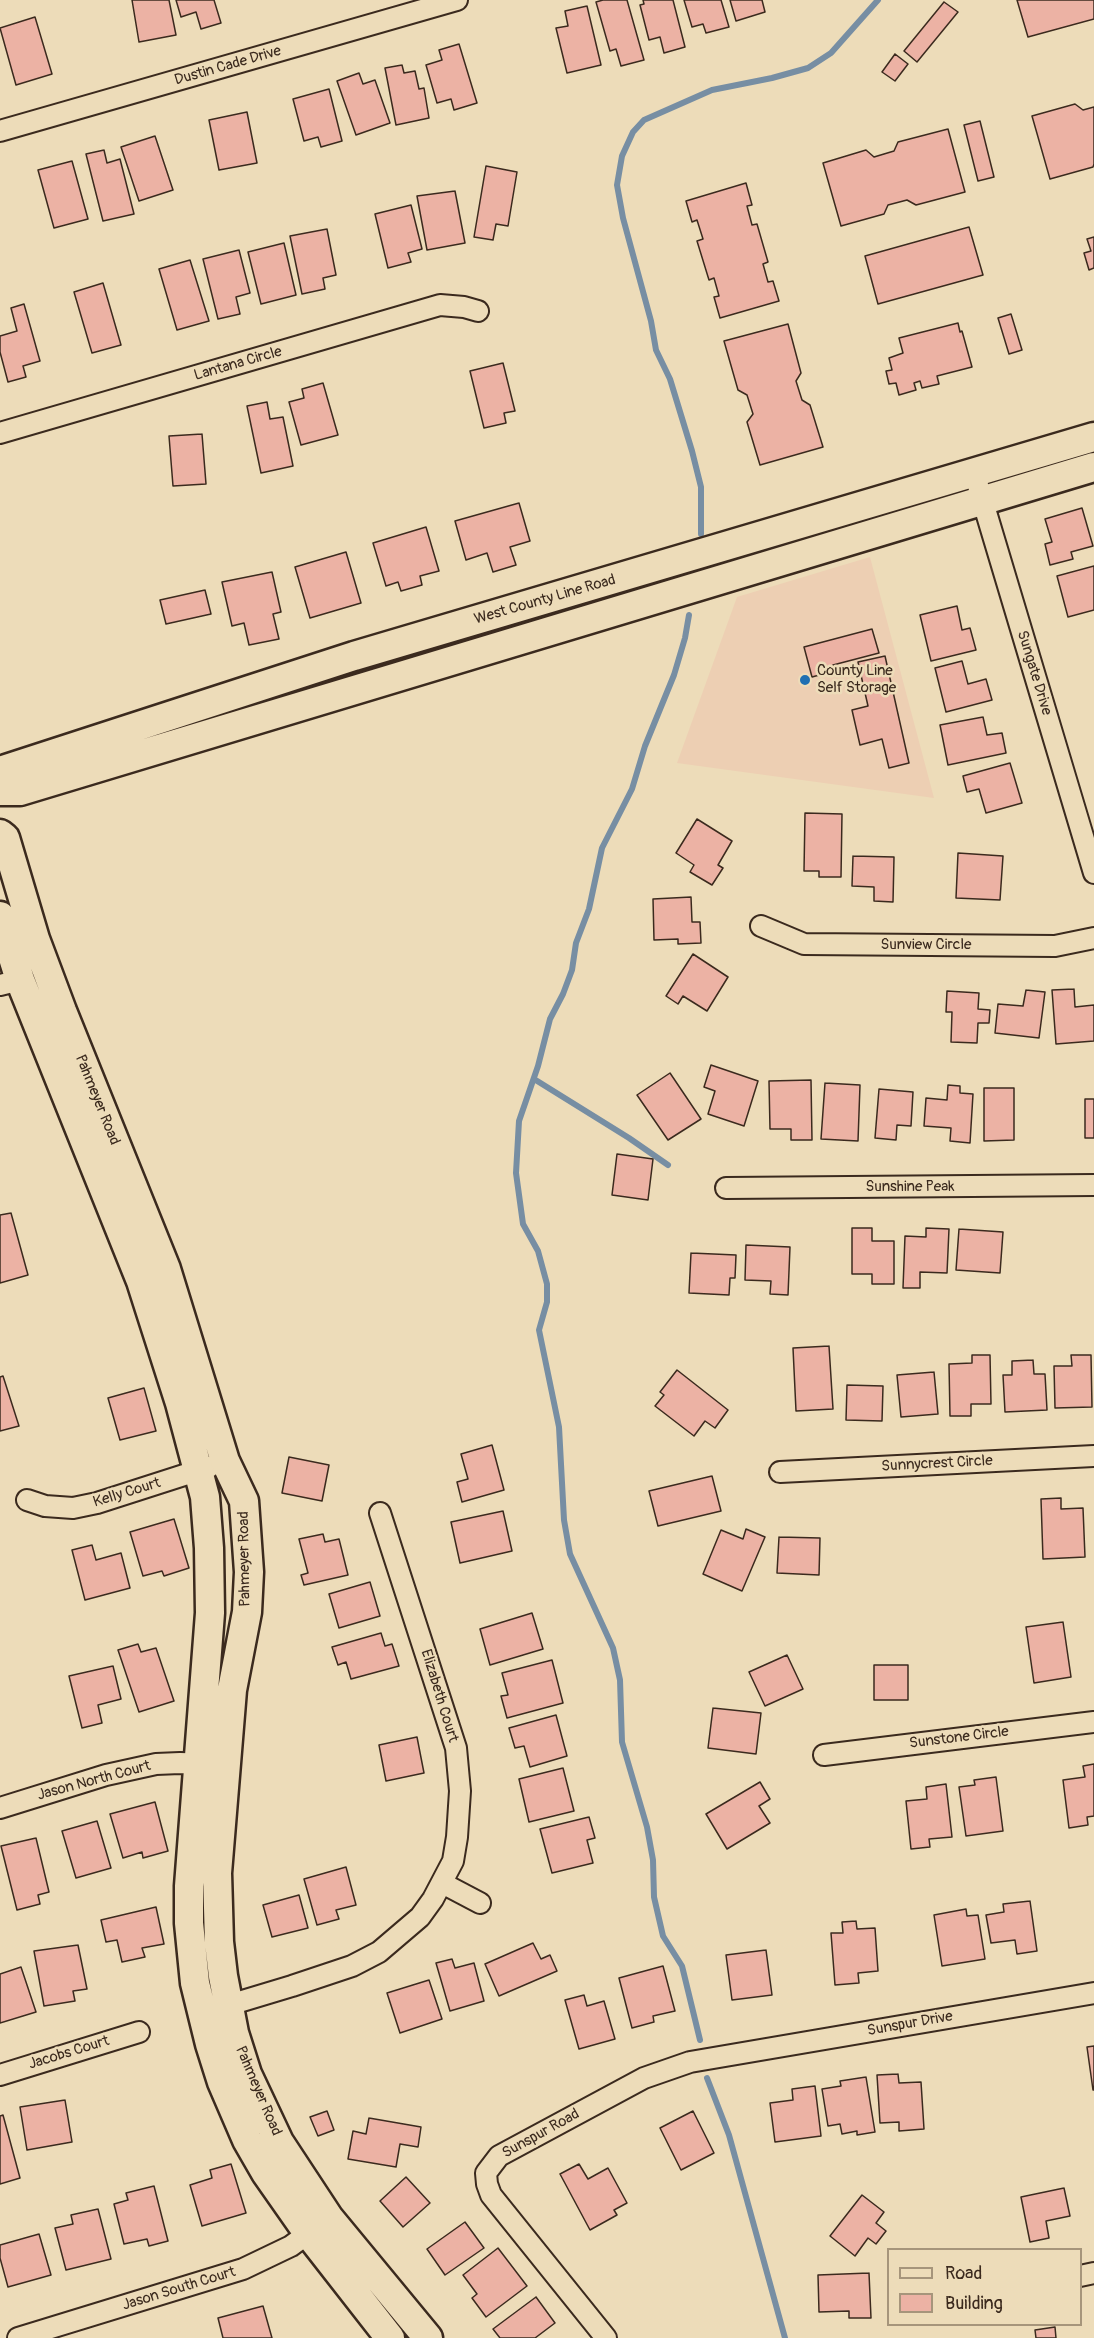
<!DOCTYPE html>
<style>
body{margin:0}
#map{position:relative;width:1094px;height:2338px;overflow:hidden;background:#eddcb9;font-family:Pangolin,sans-serif}
canvas{display:block}
.legend{position:absolute;left:887px;top:2248px;width:195px;height:78px;box-sizing:border-box;background:#eddcb9;border:2px solid #a6957b;margin:0;padding:8px 10px;list-style:none;font-size:18px;color:#3b2a1e}
.legend li{display:flex;align-items:center;gap:12px;height:30px}
.legend b{width:30px;border:2px solid #a6957b}
</style>
<div id="map">
<canvas width="1094" height="2338"></canvas>
<ul class="legend">
<li><b style="height:8px;background:#eddcb9"></b>Road</li>
<li><b style="height:16px;background:#ecb2a4"></b>Building</li>
</ul>
</div>
<script>
const ctx = document.querySelector('canvas').getContext('2d');
ctx.lineJoin = 'round';
function fillPath(path, color) {
  ctx.fillStyle = color;
  ctx.fill(path, 'evenodd');
}
function poly(rows) {
  const path = new Path2D();
  for (const r of rows) {
    path.moveTo(r[0], r[1]);
    for (let i = 2; i < r.length; i += 2) path.lineTo(r[i], r[i + 1]);
  }
  return path;
}
function stroke(path, color, width, dash) {
  ctx.strokeStyle = color;
  ctx.lineWidth = width;
  ctx.lineCap = dash ? 'butt' : 'round';
  ctx.setLineDash(dash || []);
  ctx.stroke(path);
}
function drawText(font, color, halo, rows, align = 'center') {
  ctx.font = font + ' Pangolin,sans-serif';
  ctx.lineWidth = 5;
  ctx.setLineDash([]);
  ctx.textBaseline = 'middle';
  ctx.strokeStyle = halo;
  ctx.fillStyle = color;
  for (const [text, x, y, turn = 0] of rows) {
    ctx.save();
    ctx.translate(x, y);
    ctx.rotate((+turn || 0) * Math.PI / 180);
    ctx.textAlign = isNaN(turn) ? turn : align;
    if (halo) ctx.strokeText(text, 0, 0);
    ctx.fillText(text, 0, 0);
    ctx.restore();
  }
}
fillPath(poly([
 [870,557,934,798,677,763,737,597]
]), '#edcfb3');
stroke(poly([
 [701,534,701,487,692,451,670,379,656,350,651,321,623,218,617,185,622,156,633,132,644,120,712,90,772,78,808,68,831,53,878,0],
 [689,615,685,638,674,675,645,746,632,789,602,848,589,909,576,943,572,970,563,994,550,1019,538,1066,519,1121,516,1173,523,1224,538,1251,547,1284,547,1302,539,1330,559,1427,564,1520,570,1554,613,1648,620,1680,622,1742,647,1827,653,1860,654,1897,663,1936,682,1966,700,2040],
 [534,1079,629,1138,668,1165],
 [707,2078,729,2135,785,2338]
]), '#778ea3', 6);
const building = poly([
 [132,0,169,0,176,35,139,42,132,0],
 [176,0,214,0,221,23,201,29,196,12,181,17,176,0],
 [603,0,627,0,644,60,621,66,616,49,610,51,596,2,603,0],
 [643,0,673,0,685,47,664,53,660,37,649,40,640,5,644,4,643,0],
 [684,0,721,0,729,27,706,33,703,24,692,27,684,0],
 [730,0,762,0,765,12,736,21,730,0],
 [1017,0,1094,0,1094,19,1028,37,1017,0],
 [944,2,958,12,917,62,904,51,944,2],
 [587,6,601,65,567,73,556,28,568,26,565,11,587,6],
 [35,17,52,74,16,85,0,28,35,17],
 [459,44,477,103,454,110,451,99,437,103,426,65,442,60,439,50,459,44],
 [895,54,908,64,895,81,882,72,895,54],
 [402,65,404,73,415,71,419,89,424,88,429,118,396,125,385,68,402,65],
 [359,73,363,84,375,80,390,123,356,135,337,81,359,73],
 [329,89,342,141,321,147,318,137,304,141,293,99,329,89],
 [1075,104,1083,110,1094,107,1094,164,1093,167,1050,179,1032,116,1075,104],
 [247,112,257,163,219,170,209,120,247,112],
 [980,121,994,177,978,181,964,125,980,121],
 [948,129,965,192,916,205,907,200,888,205,884,214,841,226,823,163,866,150,874,157,894,151,898,142,948,129],
 [155,136,173,190,139,201,121,147,155,136],
 [104,150,107,163,120,159,134,214,103,221,86,154,104,150],
 [72,161,88,219,54,228,38,170,72,161],
 [486,166,517,172,508,226,496,224,493,240,474,237,486,166],
 [746,183,752,205,747,206,752,225,757,224,768,262,763,264,768,282,773,281,779,301,720,318,714,297,719,296,714,278,709,280,697,241,703,239,697,220,692,222,686,201,746,183],
 [455,191,465,243,427,250,417,196,455,191],
 [411,205,422,249,408,253,411,262,388,268,375,214,411,205],
 [969,227,983,275,878,304,865,256,969,227],
 [327,229,336,275,323,278,325,289,302,294,290,236,327,229],
 [1094,237,1094,268,1089,270,1084,253,1091,251,1087,239,1094,237],
 [284,243,296,295,261,304,248,252,284,243],
 [239,250,250,293,236,297,240,314,218,319,203,259,239,250],
 [190,260,209,321,177,330,159,269,190,260],
 [103,283,121,345,92,353,74,292,103,283],
 [24,304,40,361,23,366,26,377,8,382,0,352,0,336,17,331,11,308,24,304],
 [1011,314,1022,350,1009,354,998,318,1011,314],
 [958,323,960,332,962,331,972,367,937,376,939,384,922,388,920,381,914,383,916,390,899,395,896,383,889,384,886,371,892,370,889,358,903,353,899,338,958,323],
 [788,324,801,373,796,381,802,400,810,405,823,447,760,465,747,422,753,414,747,395,738,390,724,341,788,324],
 [503,363,515,411,504,413,506,423,484,428,470,371,503,363],
 [323,383,338,435,301,445,289,402,304,398,302,389,323,383],
 [267,402,270,419,283,417,293,466,261,473,247,406,267,402],
 [202,434,206,484,173,486,169,436,202,434],
 [519,503,530,541,510,547,516,565,493,572,487,553,466,560,455,521,519,503],
 [1082,508,1093,546,1071,552,1073,559,1050,565,1045,544,1052,542,1045,519,1082,508],
 [426,527,439,571,420,576,422,585,401,591,398,582,386,586,373,543,426,527],
 [346,552,361,603,310,618,295,567,346,552],
 [1094,566,1094,610,1068,617,1057,576,1094,566],
 [272,572,281,612,273,614,279,639,249,645,244,623,232,626,222,582,272,572],
 [205,590,211,614,166,624,160,600,205,590],
 [957,606,962,630,970,628,976,650,931,661,920,615,957,606],
 [872,629,879,653,833,665,834,671,812,677,804,647,872,629],
 [885,656,909,763,889,768,882,739,860,745,852,710,868,706,858,662,885,656],
 [962,661,968,684,986,679,992,700,946,712,935,668,962,661],
 [983,717,987,735,1002,733,1006,753,948,765,940,725,983,717],
 [1010,763,1022,803,986,813,979,789,967,792,963,776,1010,763],
 [805,813,842,814,841,877,819,877,819,871,804,871,805,813],
 [697,819,732,841,718,865,723,868,712,885,690,872,694,865,676,853,697,819],
 [958,853,1003,856,1000,900,956,898,958,853],
 [853,856,894,857,893,902,874,901,874,887,852,886,853,856],
 [691,897,692,922,700,922,701,943,678,944,678,939,654,940,653,899,691,897],
 [693,954,728,977,707,1011,683,996,678,1004,666,996,693,954],
 [1074,989,1075,1007,1094,1005,1094,1041,1056,1044,1052,990,1074,989],
 [1026,990,1045,992,1039,1038,995,1033,998,1004,1023,1006,1026,990],
 [947,991,979,993,978,1009,990,1010,989,1023,978,1023,977,1043,951,1042,952,1012,946,1012,947,991],
 [711,1065,758,1081,744,1126,708,1114,715,1091,704,1087,711,1065],
 [670,1073,701,1119,668,1140,637,1095,670,1073],
 [811,1080,812,1140,791,1140,791,1129,770,1129,769,1081,811,1080],
 [825,1083,860,1085,858,1141,821,1139,825,1083],
 [948,1085,960,1086,960,1093,973,1094,970,1143,950,1141,951,1128,924,1126,926,1098,947,1100,948,1085],
 [984,1088,1014,1088,1014,1140,984,1141,984,1088],
 [879,1089,913,1092,911,1126,897,1125,896,1140,875,1138,879,1089],
 [1085,1099,1094,1099,1094,1138,1085,1138,1085,1099],
 [617,1154,653,1159,648,1200,612,1195,617,1154],
 [11,1213,28,1275,0,1283,0,1215,11,1213],
 [852,1228,872,1228,872,1241,894,1241,894,1284,872,1284,872,1274,852,1274,852,1228],
 [926,1228,949,1229,947,1273,920,1272,920,1288,903,1288,905,1236,926,1237,926,1228],
 [959,1229,1003,1232,1000,1273,956,1270,959,1229],
 [746,1245,790,1247,788,1295,770,1294,771,1281,745,1280,746,1245],
 [691,1253,736,1255,735,1278,730,1278,729,1295,689,1293,691,1253],
 [829,1346,833,1409,796,1411,793,1348,829,1346],
 [972,1355,990,1355,991,1404,971,1404,971,1416,950,1416,949,1364,972,1363,972,1355],
 [1071,1355,1091,1355,1092,1407,1055,1408,1054,1366,1072,1366,1071,1355],
 [1033,1360,1034,1374,1045,1374,1047,1410,1005,1412,1003,1375,1012,1375,1012,1361,1033,1360],
 [677,1370,728,1410,715,1428,705,1421,694,1436,655,1406,664,1395,660,1392,677,1370],
 [934,1372,938,1414,901,1417,897,1375,934,1372],
 [3,1376,19,1426,0,1431,0,1377,3,1376],
 [847,1385,883,1386,882,1421,846,1420,847,1385],
 [144,1388,156,1431,120,1440,108,1398,144,1388],
 [492,1445,504,1490,462,1502,457,1482,468,1479,461,1454,492,1445],
 [289,1457,329,1465,322,1501,282,1493,289,1457],
 [712,1476,721,1511,658,1526,649,1491,712,1476],
 [1061,1498,1061,1509,1083,1508,1085,1557,1043,1559,1041,1499,1061,1498],
 [503,1511,512,1551,460,1563,451,1522,503,1511],
 [174,1519,189,1568,164,1576,162,1571,143,1576,130,1532,174,1519],
 [746,1529,765,1537,742,1591,703,1574,721,1530,743,1539,746,1529],
 [323,1534,325,1542,339,1539,348,1575,304,1585,301,1575,308,1573,299,1539,323,1534],
 [779,1537,820,1538,819,1575,777,1573,779,1537],
 [92,1545,96,1560,121,1553,130,1588,85,1600,72,1550,92,1545],
 [370,1582,380,1616,339,1628,329,1594,370,1582],
 [532,1613,543,1649,490,1665,480,1629,532,1613],
 [1063,1622,1071,1677,1034,1683,1026,1627,1063,1622],
 [381,1633,385,1646,392,1644,399,1666,351,1679,346,1662,338,1665,332,1647,381,1633],
 [138,1644,141,1652,156,1648,174,1701,139,1712,118,1650,138,1644],
 [787,1655,803,1689,765,1706,749,1672,787,1655],
 [552,1660,563,1703,507,1718,501,1696,508,1695,502,1673,552,1660],
 [874,1665,908,1665,908,1700,874,1700,874,1665],
 [113,1666,121,1699,98,1705,102,1723,82,1728,69,1676,113,1666],
 [713,1708,761,1713,756,1754,708,1748,713,1708],
 [556,1715,567,1756,530,1767,524,1746,515,1748,509,1728,556,1715],
 [417,1737,424,1773,386,1781,379,1745,417,1737],
 [1094,1764,1094,1816,1087,1817,1088,1825,1069,1828,1063,1780,1085,1777,1083,1766,1094,1764],
 [563,1768,574,1811,529,1822,519,1779,563,1768],
 [996,1777,1003,1831,966,1836,959,1787,975,1785,974,1780,996,1777],
 [760,1782,770,1799,759,1806,770,1823,727,1849,706,1814,760,1782],
 [946,1784,952,1837,929,1839,930,1847,911,1849,906,1801,927,1799,926,1787,946,1784],
 [155,1802,168,1851,143,1858,142,1852,123,1858,110,1814,155,1802],
 [589,1817,595,1838,587,1840,593,1863,552,1873,540,1829,589,1817],
 [97,1821,111,1868,76,1878,62,1831,97,1821],
 [36,1838,49,1892,38,1895,40,1904,17,1910,1,1846,36,1838],
 [346,1867,356,1905,336,1910,339,1919,317,1925,304,1879,346,1867],
 [299,1895,308,1928,272,1937,263,1905,299,1895],
 [1030,1901,1037,1951,1017,1954,1015,1940,991,1943,986,1915,1004,1912,1003,1904,1030,1901],
 [156,1907,164,1944,142,1948,145,1957,122,1962,117,1940,106,1942,101,1920,156,1907],
 [966,1909,967,1916,978,1915,985,1959,942,1966,934,1915,966,1909],
 [856,1921,857,1929,875,1928,878,1971,858,1973,859,1983,835,1985,831,1933,843,1933,842,1922,856,1921],
 [533,1943,541,1959,550,1955,557,1971,499,1996,485,1964,533,1943],
 [78,1945,87,1989,73,1991,75,2001,44,2006,34,1951,78,1945],
 [766,1950,772,1995,732,2000,726,1955,766,1950],
 [452,1959,455,1968,474,1963,484,2001,450,2011,436,1963,452,1959],
 [663,1966,675,2011,653,2016,654,2022,632,2028,619,1978,663,1966],
 [21,1967,36,2012,0,2023,0,1974,21,1967],
 [429,1980,442,2019,400,2033,387,1993,429,1980],
 [584,1995,587,2006,604,2001,615,2039,579,2049,565,2000,584,1995],
 [1094,2046,1094,2090,1093,2090,1087,2047,1094,2046],
 [898,2074,899,2083,921,2082,924,2129,899,2131,899,2122,880,2123,877,2075,898,2074],
 [866,2077,875,2132,857,2135,857,2131,842,2134,840,2124,828,2126,822,2089,841,2086,840,2081,866,2077],
 [815,2086,821,2136,775,2142,770,2103,793,2100,792,2089,815,2086],
 [65,2100,72,2142,27,2150,20,2107,65,2100],
 [327,2111,334,2130,318,2136,310,2117,327,2111],
 [693,2111,714,2153,681,2170,660,2128,693,2111],
 [3,2115,20,2178,0,2184,0,2116,3,2115],
 [369,2118,421,2127,418,2147,400,2144,396,2167,348,2159,353,2131,366,2134,369,2118],
 [231,2164,246,2213,202,2226,190,2185,212,2178,210,2170,231,2164],
 [579,2164,588,2179,608,2168,627,2203,614,2210,617,2215,590,2230,560,2174,579,2164],
 [406,2177,430,2203,403,2227,380,2201,406,2177],
 [154,2186,168,2241,149,2246,147,2239,124,2244,114,2204,128,2200,126,2193,154,2186],
 [1064,2188,1070,2216,1046,2221,1049,2238,1030,2242,1021,2197,1064,2188],
 [862,2195,884,2212,876,2223,886,2231,876,2244,868,2238,855,2256,830,2236,862,2195],
 [98,2209,111,2259,66,2270,55,2228,73,2224,71,2215,98,2209],
 [465,2222,484,2248,445,2275,427,2249,465,2222],
 [39,2234,51,2275,8,2287,0,2258,0,2245,39,2234],
 [498,2248,527,2286,486,2317,472,2298,477,2294,463,2275,498,2248],
 [869,2273,871,2318,849,2318,849,2311,819,2312,818,2275,869,2273],
 [536,2297,555,2323,535,2338,500,2338,493,2329,536,2297],
 [263,2306,272,2338,223,2338,218,2318,263,2306],
 [1055,2327,1056,2338,1036,2338,1035,2330,1055,2327]
]);
fillPath(building, '#ecb2a4');
stroke(building, '#3b2a1e', 1.5);
const street = poly([
 [0,131,457,0],
 [0,433,440,305,464,307,478,311],
 [974,472,1094,873],
 [761,926,804,944,1055,946,1094,938],
 [0,985,20,980],
 [726,1188,1094,1185],
 [780,1472,1094,1456],
 [27,1500,45,1506,73,1508,97,1503,209,1467],
 [824,1755,1094,1722],
 [0,1808,106,1775,156,1764,180,1763,211,1764],
 [442,1883,480,1903],
 [219,2008,292,1986,352,1966,379,1952,420,1917,433,1899,453,1861,457,1837,460,1791,456,1748,380,1513],
 [0,2075,139,2032],
 [1080,2276,1094,2273],
 [18,2338,243,2269,291,2246,318,2226],
 [606,2338,491,2195,487,2184,486,2173,499,2156,644,2078,690,2062,1094,1993]
]);
const secondary = poly([
 [0,773,6,769,354,656,1094,437],
 [0,791,20,791,1094,467],
 [0,834,5,838,35,939,62,1011,166,1269,225,1461,244,1501,249,1572,247,1612,232,1690,217,1873,219,1942,223,1976,234,2033,247,2074,279,2142,329,2218,428,2338],
 [0,916,20,980,141,1281,180,1403,205,1497,209,1548,210,1613,189,1886,189,1923,195,1983,210,2044,222,2082,247,2140,266,2173,308,2233,390,2338]
]);
stroke(street, '#3b2a1e', 24);
stroke(secondary, '#3b2a1e', 33);
stroke(street, '#eddcb9', 20);
stroke(secondary, '#eddcb9', 28);
for (const [x, y, r, color] of [
 [805,680,6,"#1f6fb2"]
]) {
  const dot = new Path2D();
  dot.arc(x, y, r, 0, 2 * Math.PI);
  ctx.fillStyle = color;
  ctx.fill(dot);
  stroke(dot, '#eddcb9', 2);
}
drawText('15px', '#3b2a1e', '#eddcb9', [
 ["Dustin Cade Drive",228,66,-16],
 ["Lantana Circle",238,364,-16],
 ["West County Line Road",545,600,-16],
 ["Sungate Drive",1034,673,73],
 ["Sunview Circle",926,945],
 ["Pahmeyer Road",97,1100,68],
 ["Sunshine Peak",910,1187],
 ["Sunnycrest Circle",937,1464,-3],
 ["Kelly Court",127,1493,-17],
 ["Pahmeyer Road",245,1559,-91],
 ["Elizabeth Court",439,1696,73],
 ["Sunstone Circle",959,1738,-7],
 ["Jason North Court",94,1781,-15],
 ["Sunspur Drive",910,2024,-10],
 ["Jacobs Court",69,2053,-17],
 ["Pahmeyer Road",258,2091,67],
 ["Sunspur Road",541,2134,-29],
 ["Jason South Court",179,2289,-17]
]);
drawText('15px', '#3b2a1e', '#eddcb9', [
 ["County Line",817,671],
 ["Self Storage",817,688]
], 'left');
</script>
